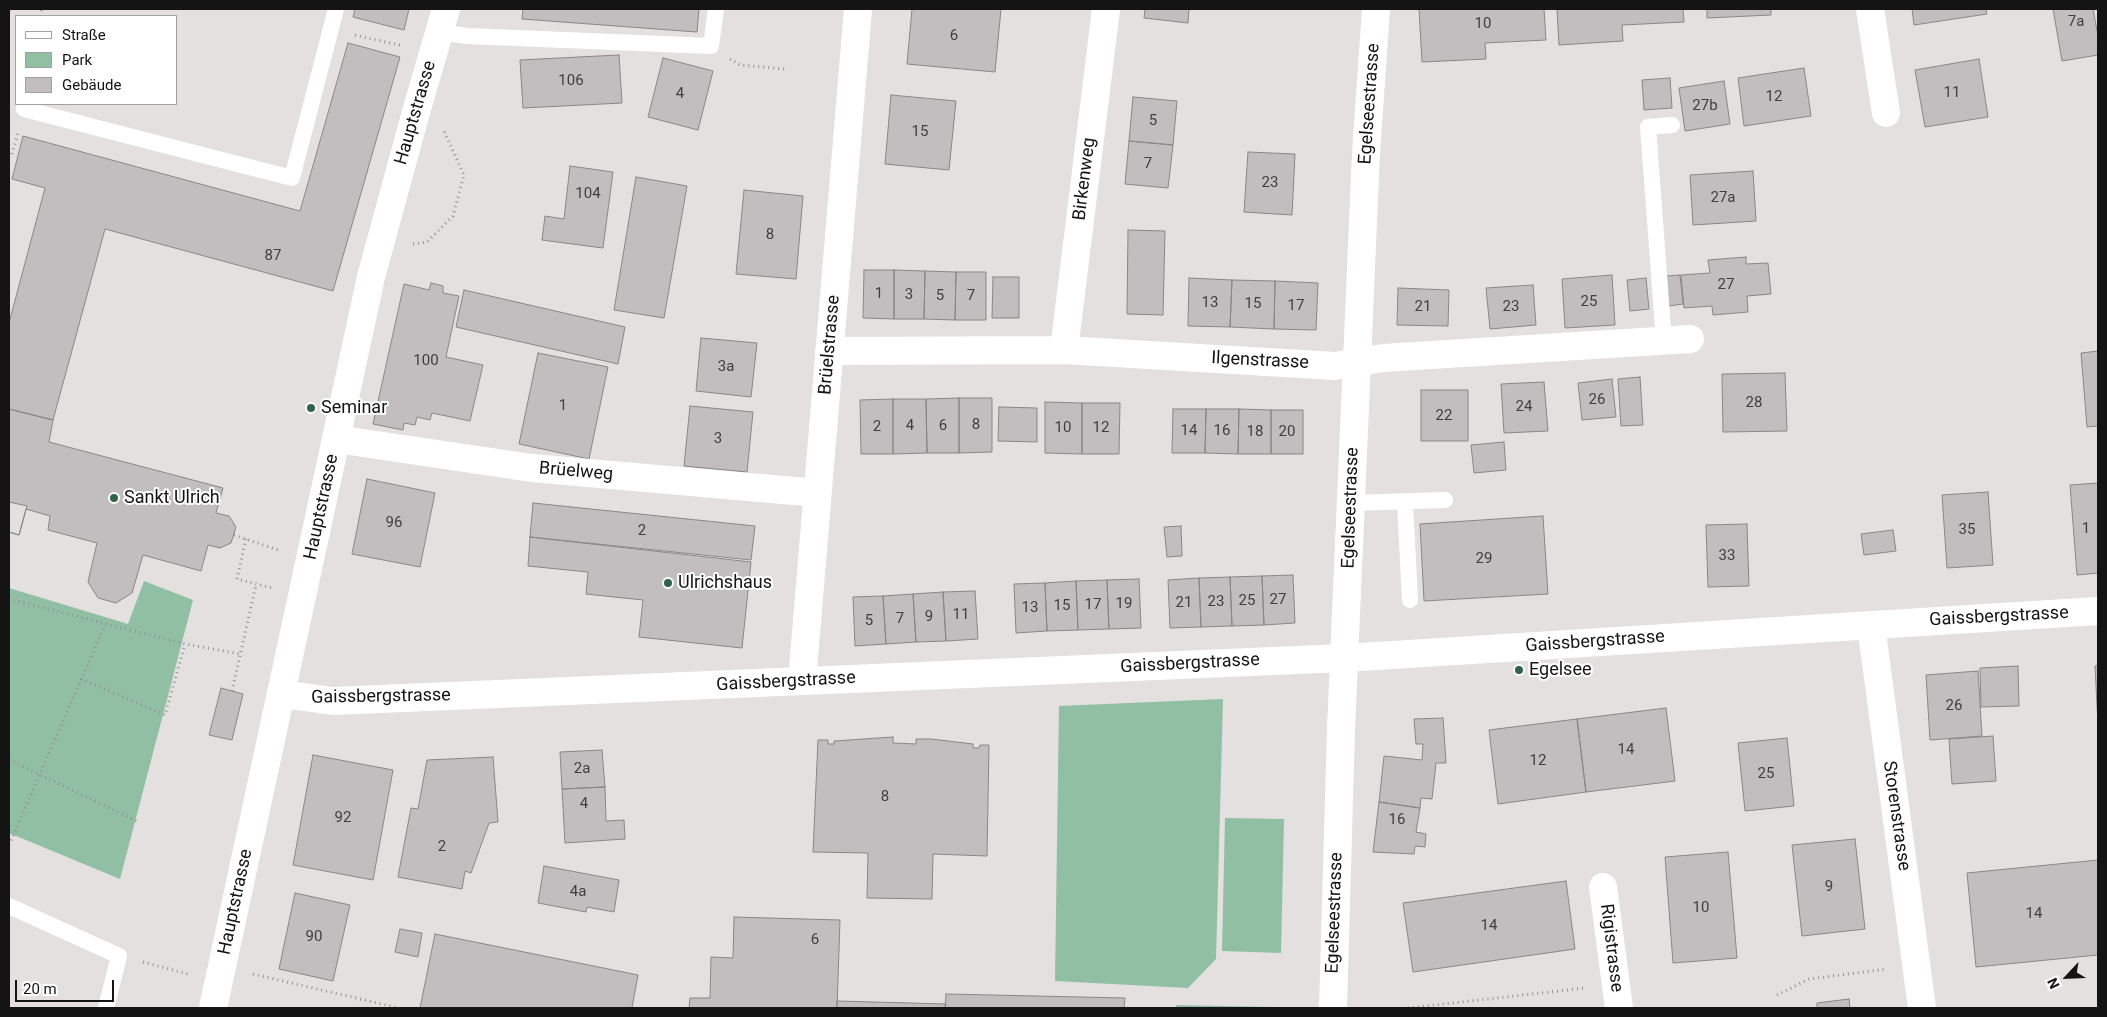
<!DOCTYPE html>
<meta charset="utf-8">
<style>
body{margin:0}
#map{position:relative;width:2107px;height:1017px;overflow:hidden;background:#e4e0e0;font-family:Roboto,sans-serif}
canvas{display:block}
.frame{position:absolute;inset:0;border:10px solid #151414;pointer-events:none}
.legend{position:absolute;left:15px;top:15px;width:162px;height:90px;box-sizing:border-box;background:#fff;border:1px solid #a1a1a1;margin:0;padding:6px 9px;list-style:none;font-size:15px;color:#151414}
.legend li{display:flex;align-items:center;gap:10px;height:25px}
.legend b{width:25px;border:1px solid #a1a1a1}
.north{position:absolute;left:2042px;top:952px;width:50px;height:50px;-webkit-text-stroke:4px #fff;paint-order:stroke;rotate:245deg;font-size:14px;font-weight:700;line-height:20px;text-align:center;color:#151414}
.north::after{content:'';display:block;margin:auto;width:18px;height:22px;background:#151414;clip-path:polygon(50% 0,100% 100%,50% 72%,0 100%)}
.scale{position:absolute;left:15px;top:980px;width:99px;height:22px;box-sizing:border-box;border:2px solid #151414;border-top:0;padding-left:6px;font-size:15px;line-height:18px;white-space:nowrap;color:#151414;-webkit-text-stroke:4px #fff;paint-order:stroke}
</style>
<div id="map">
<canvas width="2107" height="1017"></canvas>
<div class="frame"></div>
<ul class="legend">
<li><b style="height:6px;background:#fff"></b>Straße</li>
<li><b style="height:14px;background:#90bfa3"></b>Park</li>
<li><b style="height:14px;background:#c2bdbe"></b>Gebäude</li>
</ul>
<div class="north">N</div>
<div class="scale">20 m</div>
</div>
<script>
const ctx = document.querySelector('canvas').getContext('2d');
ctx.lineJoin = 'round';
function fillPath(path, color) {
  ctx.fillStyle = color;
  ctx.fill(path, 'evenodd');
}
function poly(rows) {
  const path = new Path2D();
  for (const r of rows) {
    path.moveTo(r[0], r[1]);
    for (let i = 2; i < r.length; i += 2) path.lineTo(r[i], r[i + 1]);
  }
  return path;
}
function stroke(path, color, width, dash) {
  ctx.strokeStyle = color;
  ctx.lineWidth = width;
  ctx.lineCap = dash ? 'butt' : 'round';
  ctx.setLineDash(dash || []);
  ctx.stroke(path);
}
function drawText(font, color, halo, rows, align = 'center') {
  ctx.font = font + ' Roboto,sans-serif';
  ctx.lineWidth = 4;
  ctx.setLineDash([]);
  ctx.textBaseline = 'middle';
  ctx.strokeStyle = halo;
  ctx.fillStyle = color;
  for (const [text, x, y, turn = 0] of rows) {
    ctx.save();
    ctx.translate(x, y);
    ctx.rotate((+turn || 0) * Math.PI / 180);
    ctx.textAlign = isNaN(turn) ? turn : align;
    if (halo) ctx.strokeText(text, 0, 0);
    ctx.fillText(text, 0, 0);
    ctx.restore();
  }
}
fillPath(poly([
 [144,581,193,600,120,879,9,833,9,588,128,624],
 [1223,699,1216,959,1188,988,1055,981,1059,706],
 [1225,818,1284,819,1281,953,1222,951],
 [1176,1005,1275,1007,1275,1008,1176,1008]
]), '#90bfa3');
const building = poly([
 [355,9,409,9,404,30,353,17,355,9],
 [523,9,699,9,697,32,522,19,523,9],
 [912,9,1001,9,995,72,907,64,912,9],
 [1145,9,1189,9,1188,23,1144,18,1145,9],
 [1419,9,1544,9,1546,40,1485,43,1486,59,1422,62,1419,9],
 [1557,9,1683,9,1684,22,1622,25,1623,41,1559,45,1557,9],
 [1707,9,1771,9,1771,15,1707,18,1707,9],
 [1912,9,1986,9,1987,14,1914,25,1912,9],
 [2053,9,2093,9,2098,36,2098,55,2062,61,2053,9],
 [348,43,400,57,333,291,105,229,53,420,9,409,9,323,45,188,12,179,23,136,300,211,348,43],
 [619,55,622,103,523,108,520,60,619,55],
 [663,58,713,71,698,130,648,117,663,58],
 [1979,59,1988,117,1925,127,1915,70,1979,59],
 [1804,68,1811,116,1744,126,1738,78,1804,68],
 [1670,78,1672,108,1644,110,1642,80,1670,78],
 [1724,81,1730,124,1685,131,1679,88,1724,81],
 [891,95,956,101,949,170,885,164,891,95],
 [1133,97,1177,101,1173,145,1129,141,1133,97],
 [1129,141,1173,145,1168,188,1125,184,1129,141],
 [1248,152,1295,154,1292,215,1244,212,1248,152],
 [570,166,613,172,603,248,542,240,545,216,564,219,570,166],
 [1753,171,1756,221,1693,225,1690,175,1753,171],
 [636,177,687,186,664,318,614,310,636,177],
 [744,190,803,196,796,279,736,274,744,190],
 [1128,230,1165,231,1163,315,1127,314,1128,230],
 [1746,257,1746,264,1768,263,1771,294,1747,296,1748,312,1713,315,1712,306,1684,308,1681,275,1710,273,1708,260,1746,257],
 [864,270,894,270,894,319,863,318,864,270],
 [894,270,925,271,924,319,894,319,894,270],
 [925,271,956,272,955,320,924,319,925,271],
 [956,272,986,272,986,320,955,320,956,272],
 [1612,275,1615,325,1565,328,1562,279,1612,275],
 [1680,275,1683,304,1669,306,1666,276,1680,275],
 [993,277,1019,277,1019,318,992,318,993,277],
 [1189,278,1232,280,1230,327,1188,326,1189,278],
 [1646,278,1649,309,1630,311,1627,280,1646,278],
 [1232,280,1275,281,1274,329,1230,327,1232,280],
 [1275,281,1318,283,1316,330,1274,329,1275,281],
 [431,283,443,286,443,293,459,296,446,357,483,365,470,421,432,413,430,420,417,417,415,425,404,423,403,430,373,424,404,284,429,290,431,283],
 [1533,285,1536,325,1490,329,1486,288,1533,285],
 [1398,288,1449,290,1448,326,1397,325,1398,288],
 [464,290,625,327,618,364,456,327,464,290],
 [701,338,757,343,751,397,696,391,701,338],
 [2098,351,2098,426,2087,427,2081,353,2098,351],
 [538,353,608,367,589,459,519,444,538,353],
 [1785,373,1787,431,1723,432,1722,374,1785,373],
 [1640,377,1643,425,1621,426,1618,379,1640,377],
 [1612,379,1616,417,1582,420,1578,383,1612,379],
 [1544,382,1548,431,1504,433,1501,384,1544,382],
 [1421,390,1468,390,1468,441,1421,441,1421,390],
 [959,398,959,453,927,453,926,399,959,398],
 [959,398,992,398,992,452,959,453,959,398],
 [893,399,893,454,861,454,860,400,893,399],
 [893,399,926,399,927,453,893,454,893,399],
 [1045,402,1082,403,1082,454,1045,453,1045,402],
 [1082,403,1120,403,1119,454,1082,454,1082,403],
 [690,406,753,412,747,472,684,466,690,406],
 [999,407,1037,408,1037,442,998,441,999,407],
 [9,409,53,420,49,442,223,488,216,513,229,516,236,527,231,543,220,548,208,545,201,571,143,555,132,593,116,603,98,598,88,582,97,543,48,530,50,516,26,509,19,535,9,532,9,409],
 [1173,409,1206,409,1205,453,1172,453,1173,409],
 [1206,409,1239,409,1238,454,1205,453,1206,409],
 [1239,409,1271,410,1271,454,1238,454,1239,409],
 [1271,410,1303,410,1303,454,1271,454,1271,410],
 [1504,442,1506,470,1474,473,1471,445,1504,442],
 [367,479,435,493,420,567,352,554,367,479],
 [2098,483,2098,573,2077,575,2070,485,2098,483],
 [1988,492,1993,565,1947,568,1942,495,1988,492],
 [9,502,27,506,19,535,9,532,9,502],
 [533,503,755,526,751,560,530,537,533,503],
 [1543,516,1548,594,1424,601,1420,524,1543,516],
 [1747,524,1749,586,1708,587,1706,525,1747,524],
 [1181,526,1182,556,1167,557,1164,527,1181,526],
 [1893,530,1896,551,1864,555,1861,534,1893,530],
 [530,537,751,562,742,648,639,637,643,600,586,594,588,572,528,566,530,537],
 [1293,575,1295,623,1264,625,1262,576,1293,575],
 [1262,576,1264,625,1232,626,1230,577,1262,576],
 [1230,577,1232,626,1201,627,1199,578,1230,577],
 [1199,578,1201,627,1170,628,1168,580,1199,578],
 [1139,579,1141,628,1109,629,1107,580,1139,579],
 [1107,580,1109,629,1078,630,1076,581,1107,580],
 [1076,581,1078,630,1047,631,1045,583,1076,581],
 [1045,583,1047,631,1016,633,1014,584,1045,583],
 [975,591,978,639,946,641,943,592,975,591],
 [943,592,946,641,916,642,913,594,943,592],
 [913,594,916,642,886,644,883,596,913,594],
 [883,596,886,644,855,646,853,597,883,596],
 [2098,665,2098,725,2095,666,2098,665],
 [2018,666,2019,706,1981,707,1980,668,2018,666],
 [1978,671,1982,736,1930,740,1926,675,1978,671],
 [221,688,243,694,232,740,209,735,221,688],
 [1666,708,1675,781,1586,792,1577,719,1666,708],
 [1443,718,1446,763,1436,763,1432,799,1421,798,1420,808,1379,802,1384,756,1422,760,1423,744,1416,744,1414,719,1443,718],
 [1577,719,1586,792,1498,804,1489,730,1577,719],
 [1993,736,1996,781,1952,784,1949,739,1993,736],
 [893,737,893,743,916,744,916,739,931,739,973,744,973,748,979,748,980,745,989,745,987,856,933,854,932,899,867,898,868,853,813,852,818,740,828,740,828,744,834,744,834,741,893,737],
 [1787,738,1794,806,1745,811,1738,743,1787,738],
 [602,750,605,787,562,789,560,752,602,750],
 [313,755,393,770,373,880,293,865,313,755],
 [493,757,498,822,489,823,471,873,465,871,462,889,398,877,411,808,418,809,427,760,493,757],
 [605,787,606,821,624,820,625,839,565,843,562,789,605,787],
 [1379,802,1420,808,1416,832,1426,834,1425,847,1415,846,1414,854,1373,852,1379,802],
 [1855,839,1865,929,1802,936,1792,845,1855,839],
 [1728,852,1737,958,1673,963,1665,857,1728,852],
 [2098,860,2098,955,1976,967,1967,873,2098,860],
 [544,866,619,880,614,912,587,907,586,912,538,903,544,866],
 [1566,881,1575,949,1413,972,1403,903,1566,881],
 [295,893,350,905,333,981,279,969,295,893],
 [734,917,840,920,837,1008,689,1008,690,998,710,998,711,957,733,958,734,917],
 [400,929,422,933,418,957,395,952,400,929],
 [435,934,638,975,632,1008,420,1008,435,934],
 [946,994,1125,998,1124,1008,945,1008,946,994],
 [1849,999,1850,1008,1817,1008,1817,1003,1849,999],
 [837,1001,946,1004,945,1008,837,1008,837,1001]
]);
fillPath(building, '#c2bdbe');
stroke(building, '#8a8686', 1);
stroke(poly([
 [40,16,42,9],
 [355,35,403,46],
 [730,59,740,65,785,69],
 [9,157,11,157,18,133],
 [413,244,427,242,453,216,464,175,443,129],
 [234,535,281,551],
 [246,539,237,579,272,588],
 [9,599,185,644,241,654],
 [81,679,165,715,185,644],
 [232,691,256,585],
 [9,760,139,822],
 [9,845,105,625],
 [143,962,188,974],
 [253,974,399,1008],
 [1777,995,1809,979,1887,969],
 [1408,1008,1585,988]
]), '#949191', 3, [1, 4]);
stroke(poly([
 [440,32,467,36,711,46,716,9],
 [24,109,292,178,336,9],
 [1664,341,1648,127,1672,125],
 [1405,502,1410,600],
 [1351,503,1445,500],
 [9,906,119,956,106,1008]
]), '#fff', 16);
stroke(poly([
 [1870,9,1886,113],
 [1064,350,1106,9],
 [829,351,1064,350,1335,366,1383,358,1690,339],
 [336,439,532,468,817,493],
 [1871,625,1922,1008],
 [802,681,858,9],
 [282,694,333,701,1344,658,2098,611],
 [1603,887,1619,1008]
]), '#fff', 28);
stroke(poly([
 [213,1008,371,277,416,112,446,9],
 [1333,1008,1341,729,1366,153,1376,9]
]), '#fff', 28);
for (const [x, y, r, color] of [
 [311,408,5,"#306348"],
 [114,498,5,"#306348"],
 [668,583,5,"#306348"],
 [1519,670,5,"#306348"]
]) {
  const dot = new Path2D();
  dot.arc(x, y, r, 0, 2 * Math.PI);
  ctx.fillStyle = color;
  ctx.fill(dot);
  stroke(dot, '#fff', 2);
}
drawText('15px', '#403e3e', null, [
 ["7a",2076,22],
 ["10",1483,24],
 ["6",954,36],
 ["106",571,81],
 ["11",1952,93],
 ["4",680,94],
 ["12",1774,97],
 ["27b",1705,106],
 ["5",1153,121],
 ["15",920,132],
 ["7",1148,164],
 ["23",1270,183],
 ["104",588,194],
 ["27a",1723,198],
 ["8",770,235],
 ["87",273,256],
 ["27",1726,285],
 ["1",879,294],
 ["3",909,295],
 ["5",940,296],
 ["7",971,296],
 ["25",1589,302],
 ["13",1210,303],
 ["15",1253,304],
 ["17",1296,306],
 ["21",1423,307],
 ["23",1511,307],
 ["100",426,361],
 ["3a",726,367],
 ["26",1597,400],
 ["28",1754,403],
 ["1",563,406],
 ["24",1524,407],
 ["22",1444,416],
 ["8",976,425],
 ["4",910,426],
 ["6",943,426],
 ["2",877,427],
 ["10",1063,428],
 ["12",1101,428],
 ["14",1189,431],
 ["16",1222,431],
 ["18",1255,432],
 ["20",1287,432],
 ["3",718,439],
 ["96",394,523],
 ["1",2086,529],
 ["35",1967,530],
 ["2",642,531],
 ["33",1727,556],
 ["29",1484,559],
 ["27",1278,600],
 ["25",1247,601],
 ["23",1216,602],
 ["21",1184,603],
 ["19",1124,604],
 ["17",1093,605],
 ["15",1062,606],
 ["13",1030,608],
 ["11",961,615],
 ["9",929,617],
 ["7",900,619],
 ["5",869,621],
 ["26",1954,706],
 ["14",1626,750],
 ["12",1538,761],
 ["2a",582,769],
 ["25",1766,774],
 ["8",885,797],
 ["4",584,804],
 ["92",343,818],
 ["16",1397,820],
 ["2",442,847],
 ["9",1829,887],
 ["4a",578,892],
 ["10",1701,908],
 ["14",2034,914],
 ["14",1489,926],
 ["90",314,937],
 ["6",815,940]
]);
drawText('18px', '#151414', '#fff', [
 ["Egelseestrasse",1370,104,-86],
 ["Hauptstrasse",416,113,-74],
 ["Birkenweg",1085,179,-83],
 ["Brüelstrasse",830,345,-85],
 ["Ilgenstrasse",1260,361,3],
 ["Brüelweg",576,472,5],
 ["Hauptstrasse",322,507,-78],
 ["Egelseestrasse",1351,508,-88],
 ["Gaissbergstrasse",1999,617,-3],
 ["Gaissbergstrasse",1595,642,-4],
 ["Gaissbergstrasse",1190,664,-3],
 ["Gaissbergstrasse",786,682,-3],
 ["Gaissbergstrasse",381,697,-1],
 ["Storenstrasse",1896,816,82],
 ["Hauptstrasse",236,902,-78],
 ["Egelseestrasse",1335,913,-88],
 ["Rigistrasse",1611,948,83]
]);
drawText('18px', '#151414', '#fff', [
 ["Seminar",321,408],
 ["Sankt Ulrich",124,498],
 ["Ulrichshaus",678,583],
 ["Egelsee",1529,670]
], 'left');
</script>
